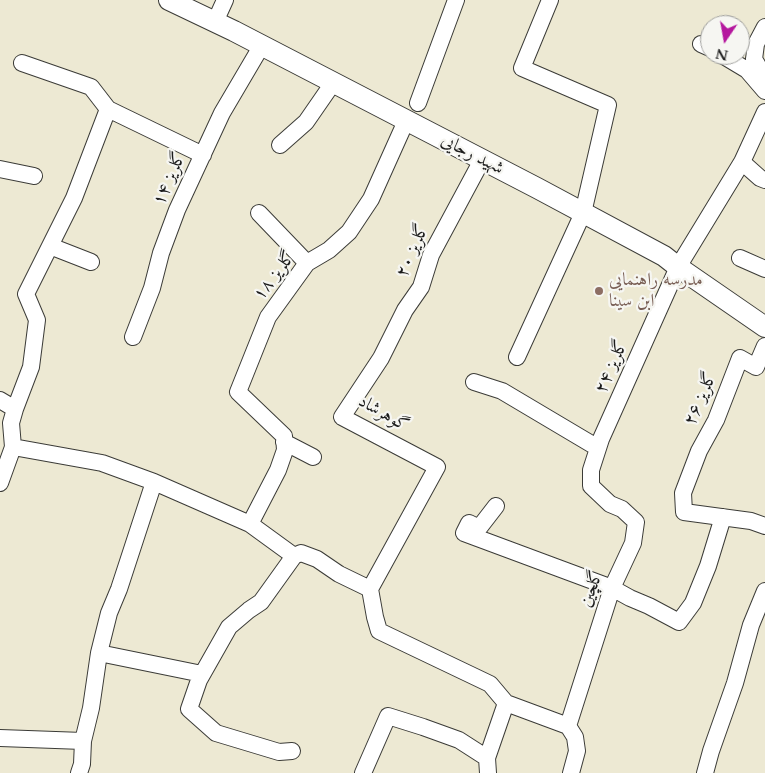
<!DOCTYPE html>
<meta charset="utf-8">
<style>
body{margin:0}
#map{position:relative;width:765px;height:773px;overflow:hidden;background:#ede9d3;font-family:Cardo,serif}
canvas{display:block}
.north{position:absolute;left:700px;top:15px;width:50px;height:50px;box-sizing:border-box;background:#f6f6f2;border:1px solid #9f9f9c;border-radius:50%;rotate:192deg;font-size:14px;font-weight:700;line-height:20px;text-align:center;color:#1c1c1c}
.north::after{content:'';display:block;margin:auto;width:18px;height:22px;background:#b5179e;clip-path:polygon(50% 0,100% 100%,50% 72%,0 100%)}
</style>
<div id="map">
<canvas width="765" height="773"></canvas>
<div class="north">N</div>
</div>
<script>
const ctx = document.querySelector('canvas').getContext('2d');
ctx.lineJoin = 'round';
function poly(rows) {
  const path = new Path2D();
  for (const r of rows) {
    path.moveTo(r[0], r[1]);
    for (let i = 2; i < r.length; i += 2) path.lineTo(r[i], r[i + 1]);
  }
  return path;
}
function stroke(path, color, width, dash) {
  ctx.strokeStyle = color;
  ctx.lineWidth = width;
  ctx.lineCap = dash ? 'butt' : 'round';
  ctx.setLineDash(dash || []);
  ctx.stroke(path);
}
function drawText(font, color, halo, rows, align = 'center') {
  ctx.font = font + ' Cardo,Amiri,serif';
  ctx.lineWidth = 4.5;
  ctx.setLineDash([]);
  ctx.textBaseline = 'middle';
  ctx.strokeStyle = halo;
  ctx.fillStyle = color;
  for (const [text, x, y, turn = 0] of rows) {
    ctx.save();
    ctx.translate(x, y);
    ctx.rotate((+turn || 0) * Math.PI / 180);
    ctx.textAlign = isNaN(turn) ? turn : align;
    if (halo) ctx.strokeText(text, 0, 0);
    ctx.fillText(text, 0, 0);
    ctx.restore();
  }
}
const minor = poly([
 [215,22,225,0],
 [765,27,756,44,754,59,765,78],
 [701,44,710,48],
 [722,55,747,70,765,91],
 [22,63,91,87,108,109,203,155],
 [418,103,456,0],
 [280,145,306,122,333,83],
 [482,160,431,255,421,287,405,310,381,358,342,417,437,467,370,589,375,617,379,631,490,684,506,703,568,726,575,737,577,751,571,773],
 [742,162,760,178,765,180],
 [0,169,34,176],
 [259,213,307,263],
 [50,246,91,262],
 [740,258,765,269],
 [133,337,152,288,161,253,177,210,222,113,262,45],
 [765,346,756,367,740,358,716,420,699,451,683,493,684,512,751,521,765,526],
 [517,357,583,213,608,105,522,68,550,0],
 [474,382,502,391,598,448],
 [0,400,15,409],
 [284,442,313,457],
 [13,447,102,463,154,482,250,524],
 [154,482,119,589,109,613,99,653,202,674],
 [0,483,13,447,11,423,15,409,31,367,37,320,26,294,74,198,108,109],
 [496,506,479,528,469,523,464,533,612,588,630,598,649,606,679,622,693,603,708,566,723,517],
 [294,556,250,524,278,470,285,450,284,436,238,392,268,317,307,263,329,250,349,232,371,199,406,121],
 [568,726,612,588,633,543,636,522,622,509,610,504,591,486,591,470,601,439,678,267,742,162,765,112],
 [0,738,83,741,91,708,99,653],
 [292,751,279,752,216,733,189,709,199,680,229,627,249,610,261,602,294,556,301,553,317,559,339,574,370,589],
 [79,773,82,764,83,741],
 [363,773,388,716,423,727,459,740,487,758],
 [488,773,487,758,506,703],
 [705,773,711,751,735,683,751,625,765,591]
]);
const tertiary = poly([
 [169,0,234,31,537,188,664,256,678,267,765,327]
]);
stroke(minor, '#3b3b37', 18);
stroke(tertiary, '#3b3b37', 22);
stroke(minor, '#fff', 16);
stroke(tertiary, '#fff', 20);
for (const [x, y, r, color] of [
 [599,291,5,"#8d6e63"]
]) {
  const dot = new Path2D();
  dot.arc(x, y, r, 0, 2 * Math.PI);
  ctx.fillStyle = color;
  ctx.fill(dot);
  stroke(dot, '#f6f6f2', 2);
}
drawText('18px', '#1c1c1c', '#f6f6f2', [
 ["شهید رجایی",472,155,27],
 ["گلریز ۱۴",170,179,-66],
 ["گلریز ۲۰",413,251,-66],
 ["گلریز ۱۸",275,276,-52],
 ["گلریز ۲۴",612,367,-66],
 ["گلریز ۲۶",701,399,-66],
 ["گوهرشاد",383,414,30],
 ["گلچین",592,589,-70]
]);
drawText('18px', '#785e54', '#f6f6f2', [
 ["مدرسه راهنمایی",609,281],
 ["ابن سینا",609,302]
], 'left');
</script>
